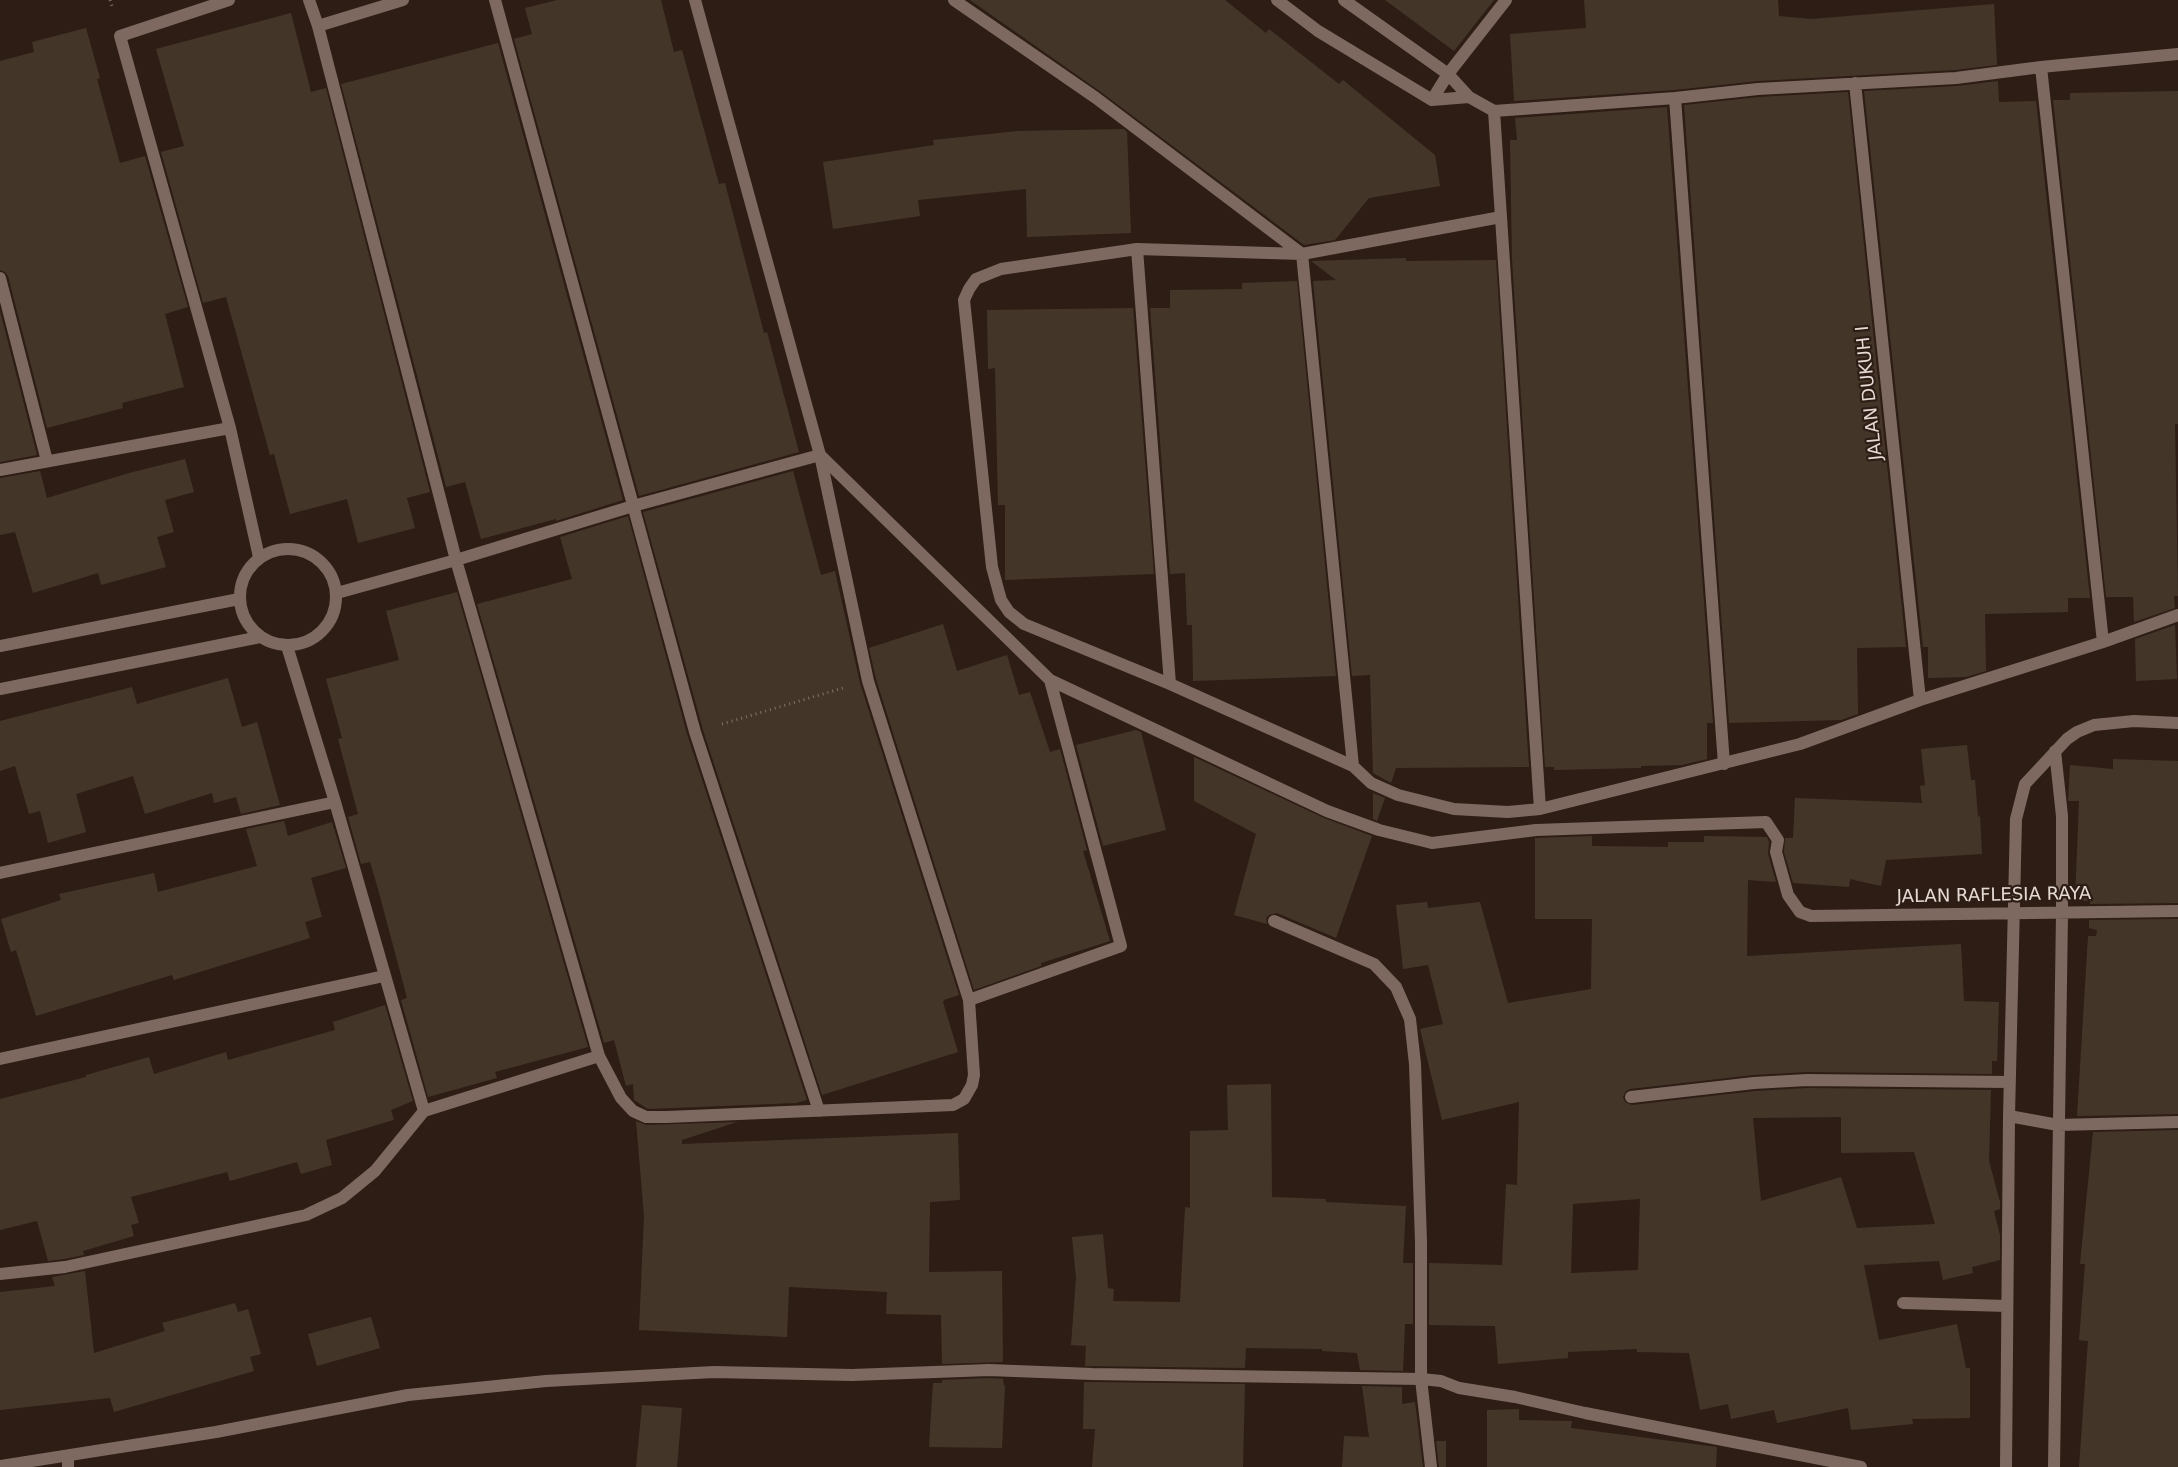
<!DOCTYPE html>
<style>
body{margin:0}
canvas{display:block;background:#2d1d15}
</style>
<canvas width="2178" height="1467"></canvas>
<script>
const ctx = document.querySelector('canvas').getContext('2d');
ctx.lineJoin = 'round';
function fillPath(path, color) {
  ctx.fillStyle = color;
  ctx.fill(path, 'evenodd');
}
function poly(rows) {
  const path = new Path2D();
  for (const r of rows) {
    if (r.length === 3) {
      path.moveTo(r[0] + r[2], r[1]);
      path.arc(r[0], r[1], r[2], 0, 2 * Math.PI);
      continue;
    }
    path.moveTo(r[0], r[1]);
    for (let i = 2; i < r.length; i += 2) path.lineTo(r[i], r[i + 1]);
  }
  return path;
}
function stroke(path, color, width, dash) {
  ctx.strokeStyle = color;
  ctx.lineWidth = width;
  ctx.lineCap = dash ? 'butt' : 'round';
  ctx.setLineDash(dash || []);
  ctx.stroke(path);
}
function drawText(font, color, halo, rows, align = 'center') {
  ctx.font = font + ' "DejaVu Sans",sans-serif';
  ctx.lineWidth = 4.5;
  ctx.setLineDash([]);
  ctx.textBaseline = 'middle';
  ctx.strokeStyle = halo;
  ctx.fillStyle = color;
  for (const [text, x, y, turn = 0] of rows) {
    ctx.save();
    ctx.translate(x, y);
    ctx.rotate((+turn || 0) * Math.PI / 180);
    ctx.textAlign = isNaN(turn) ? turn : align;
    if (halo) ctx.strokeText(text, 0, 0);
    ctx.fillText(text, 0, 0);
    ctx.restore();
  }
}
fillPath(poly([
 [557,0,661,0,674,52,682,50,719,184,725,183,764,333,767,332,799,452,639,496,514,39,532,34,525,8],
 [970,0,1225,0,1266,33,1269,29,1339,84,1343,80,1435,155,1440,186,1369,198,1335,240,1304,245,1101,92],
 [1385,0,1494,0,1454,51],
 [1584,0,1778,0,1779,16,1811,19,1994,4,1997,65,1955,70,1758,81,1674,90,1514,101,1510,34,1586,28],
 [291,13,311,92,326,88,430,492,407,498,415,528,358,543,347,499,290,514,274,454,270,455,226,297,203,303,161,152,184,146,156,49],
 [86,28,100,78,97,79,120,163,145,156,188,307,165,314,184,387,122,403,123,408,47,428,8,276,5,272,0,270,0,61,34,52,32,42],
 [498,43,623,500,556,521,556,519,481,539,465,482,446,487,341,84],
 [1998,81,1999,102,2036,101,2090,598,2068,598,2068,612,1985,614,1986,671,1966,677,1928,678,1928,647,1923,647,1864,91,1957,86],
 [2178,91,2178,424,2175,424,2178,596,2174,596,2175,608,2134,622,2133,597,2106,597,2053,100,2070,100,2070,93],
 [1848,92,1906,647,1857,648,1858,714,1841,720,1729,723,1684,105,1759,97],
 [1667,107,1713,723,1707,723,1707,759,1682,765,1641,766,1641,768,1554,770,1554,767,1545,767,1512,259,1510,140,1517,140,1515,118],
 [1124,129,1127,132,1131,233,1027,237,1026,189,918,200,920,216,833,229,823,162,934,145,933,140,1018,131],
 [1406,258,1406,261,1496,260,1529,767,1396,768,1391,783,1373,773,1370,675,1352,676,1313,281,1336,280,1311,261],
 [1297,281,1336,676,1193,681,1192,625,1187,625,1185,573,1170,574,1150,308,1170,308,1170,290,1242,289,1242,283],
 [1133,308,1154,574,1005,580,1005,505,998,505,995,368,988,369,987,310],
 [0,311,37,455,0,462],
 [185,459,194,492,165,500,174,532,157,537,166,567,101,585,98,573,33,593,15,532,0,535,0,478,40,471,47,498,129,473],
 [793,471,821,575,835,571,860,683,959,995,944,1000,943,1002,958,1052,822,1095,703,730,643,512],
 [628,516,687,734,807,1100,796,1103,648,1109,634,1100,633,1084,626,1086,614,1040,604,1043,477,604,572,579,560,537],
 [457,592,588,1047,495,1072,497,1078,428,1097,401,1000,407,998,378,889,370,862,361,864,348,817,358,814,338,739,342,738,326,679,399,660,386,611],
 [943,624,957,671,1007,655,1019,695,1030,692,1050,752,1060,749,1087,850,1083,851,1110,941,1041,963,1041,966,974,990,876,679,869,648],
 [2175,625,2177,679,2136,681,2135,639],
 [228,678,242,727,257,722,280,805,241,814,236,797,214,803,212,793,145,814,133,776,76,794,86,832,48,843,40,811,29,814,15,766,0,771,0,721,132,687,137,704],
 [1136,730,1141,732,1166,830,1103,846,1076,745],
 [1967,745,1971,780,1975,780,1978,817,1980,816,1982,854,1886,860,1881,886,1850,879,1849,887,1793,883,1784,852,1785,838,1793,838,1795,798,1922,803,1920,786,1925,785,1921,749],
 [1194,757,1324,818,1372,836,1336,938,1277,913,1269,915,1266,918,1267,924,1234,915,1256,834,1194,801],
 [2113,759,2178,761,2178,903,2090,904,2090,901,2075,900,2079,801,2068,801,2070,765,2113,769],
 [1373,793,1385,798,1377,821,1373,819],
 [284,821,288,836,332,822,346,868,311,878,322,917,305,922,310,938,174,980,172,975,36,1016,16,950,11,952,1,919,61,900,59,894,154,873,158,892,257,866,246,829],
 [1592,836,1592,846,1668,847,1668,842,1704,842,1704,836,1767,837,1769,842,1768,854,1776,882,1748,880,1747,956,1961,944,1964,1001,1999,1002,1997,1061,1992,1061,1992,1074,1807,1072,1753,1075,1630,1089,1626,1091,1623,1097,1625,1102,1632,1105,1755,1091,1807,1088,1991,1090,1989,1161,2000,1202,2000,1209,1994,1211,2000,1235,2000,1260,1972,1267,1973,1273,1943,1280,1939,1261,1864,1265,1879,1340,1957,1324,1966,1368,1970,1368,1970,1418,1912,1419,1913,1424,1851,1430,1848,1408,1777,1423,1774,1410,1731,1419,1728,1404,1700,1410,1689,1353,1637,1352,1637,1349,1568,1352,1568,1358,1498,1364,1495,1326,1429,1325,1429,1263,1502,1265,1506,1184,1517,1185,1519,1102,1442,1120,1420,1029,1443,1024,1428,965,1403,969,1396,905,1427,902,1428,908,1480,902,1508,1003,1591,989,1592,919,1535,919,1535,838],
 [1841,1117,1841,1153,1914,1152,1935,1224,1857,1228,1841,1177,1761,1201,1753,1118],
 [1640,1199,1638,1270,1571,1273,1573,1204],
 [2178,919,2178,1114,2077,1116,2088,936,2096,936,2097,930,2089,928,2089,920],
 [385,1005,413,1101,391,1110,394,1120,326,1140,332,1165,301,1174,297,1162,230,1181,227,1172,131,1197,139,1223,131,1225,134,1236,83,1251,84,1255,64,1259,48,1261,37,1221,0,1230,0,1099,86,1077,86,1075,149,1057,154,1074,226,1052,228,1060,335,1030,333,1022],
 [1271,1084,1272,1197,1326,1199,1326,1202,1406,1206,1403,1263,1413,1263,1413,1324,1405,1324,1403,1371,1360,1370,1357,1353,1322,1351,1322,1349,1246,1348,1245,1368,1085,1366,1086,1346,1071,1345,1076,1278,1072,1237,1103,1234,1108,1288,1114,1289,1113,1301,1180,1302,1185,1207,1190,1208,1190,1131,1228,1130,1227,1085],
 [636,1121,646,1125,737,1122,682,1140,682,1144,958,1133,960,1200,930,1202,929,1272,1002,1271,1003,1362,942,1364,941,1315,886,1314,887,1292,789,1287,787,1337,639,1330,644,1216],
 [2178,1130,2178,1467,2079,1467,2088,1341,2079,1340,2085,1264,2080,1264,2093,1132],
 [85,1271,94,1353,165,1331,162,1323,235,1303,238,1312,248,1309,261,1354,250,1357,254,1371,114,1412,110,1398,0,1410,0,1292,55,1286,52,1277],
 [371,1317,380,1348,317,1366,308,1334],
 [989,1378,1003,1379,1004,1386,1005,1386,1002,1448,929,1447,933,1383,942,1383,942,1380],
 [1084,1382,1245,1384,1243,1467,1092,1467,1095,1429,1083,1429],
 [1362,1386,1402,1387,1402,1404,1415,1402,1423,1467,1342,1467,1344,1436,1369,1437],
 [642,1405,682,1408,677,1467,636,1467],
 [1519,1409,1519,1420,1572,1421,1571,1428,1717,1447,1716,1467,1487,1467,1487,1410],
 [1436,1441,1446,1441,1446,1467,1439,1467]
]), '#433628');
stroke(poly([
 [110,0,113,9],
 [722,724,843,688]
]), '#7f716a', 3, [1, 4]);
stroke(poly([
 [229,0,120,36,230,428,259,557],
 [309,0,318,26,456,560,599,1056,621,1098,633,1111,646,1117,667,1117,953,1105,964,1099,972,1085,974,1075,969,1000,868,681,820,455,695,0],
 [495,0,695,732,819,1111],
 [954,0,1096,98,1302,254,1353,766,1170,684,1024,624,1009,612,1001,600,992,567,964,300,969,289,976,279,1001,269,1137,249,1302,254,1501,217],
 [1277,0,1318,31,1432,100,1469,97],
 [1344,0,1448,74,1469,97,1494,111,1675,98,1758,89,1956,78,2041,67,2178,54],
 [318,26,403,0],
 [2041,67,2103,642],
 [1855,83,1920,700],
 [1675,98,1724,764],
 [1432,100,1448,74,1506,0],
 [1494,111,1540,809],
 [1137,249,1170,684],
 [0,278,47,461],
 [0,470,230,428],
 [288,597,48],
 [337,593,456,560,633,506,820,455,1050,680,1327,811,1379,830,1432,843,1536,830,1766,822,1778,840,1776,852,1788,895,1800,912,1811,916,2178,911],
 [0,646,239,599],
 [287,646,335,802,424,1111],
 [0,689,260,637],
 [1353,766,1371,783,1398,795,1454,809,1508,812,1540,809,1800,744,1920,700,2103,642,2178,615],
 [0,873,335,802],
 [1274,921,1374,964,1396,987,1410,1019,1415,1064,1421,1242,1421,1379,1431,1467],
 [969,1000,1121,946,1050,680],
 [0,1059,384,976],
 [1631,1097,1754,1083,1807,1080,2010,1082],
 [2009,1116,2058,1125,2178,1122],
 [0,1274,65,1267,306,1215,342,1198,375,1171,424,1111,599,1056],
 [1903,1303,2007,1306],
 [68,1467,68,1456],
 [2006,1467,2009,1116,2016,819,2025,784,2067,739,2077,732,2094,725,2134,721,2178,723],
 [2054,1467,2062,913,2062,816,2055,751]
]), '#7d695f', 12);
stroke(poly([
 [0,1466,216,1432,408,1395,546,1381,714,1372,852,1375,989,1370,1092,1374,1421,1379,1441,1381,1459,1388,1515,1397,1585,1413,1861,1467]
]), '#7d695f', 12);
drawText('18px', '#e5dad4', '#2d1d15', [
 ["JALAN DUKUH I",1870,393,-96],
 ["JALAN RAFLESIA RAYA",1994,896,-1]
]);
</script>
